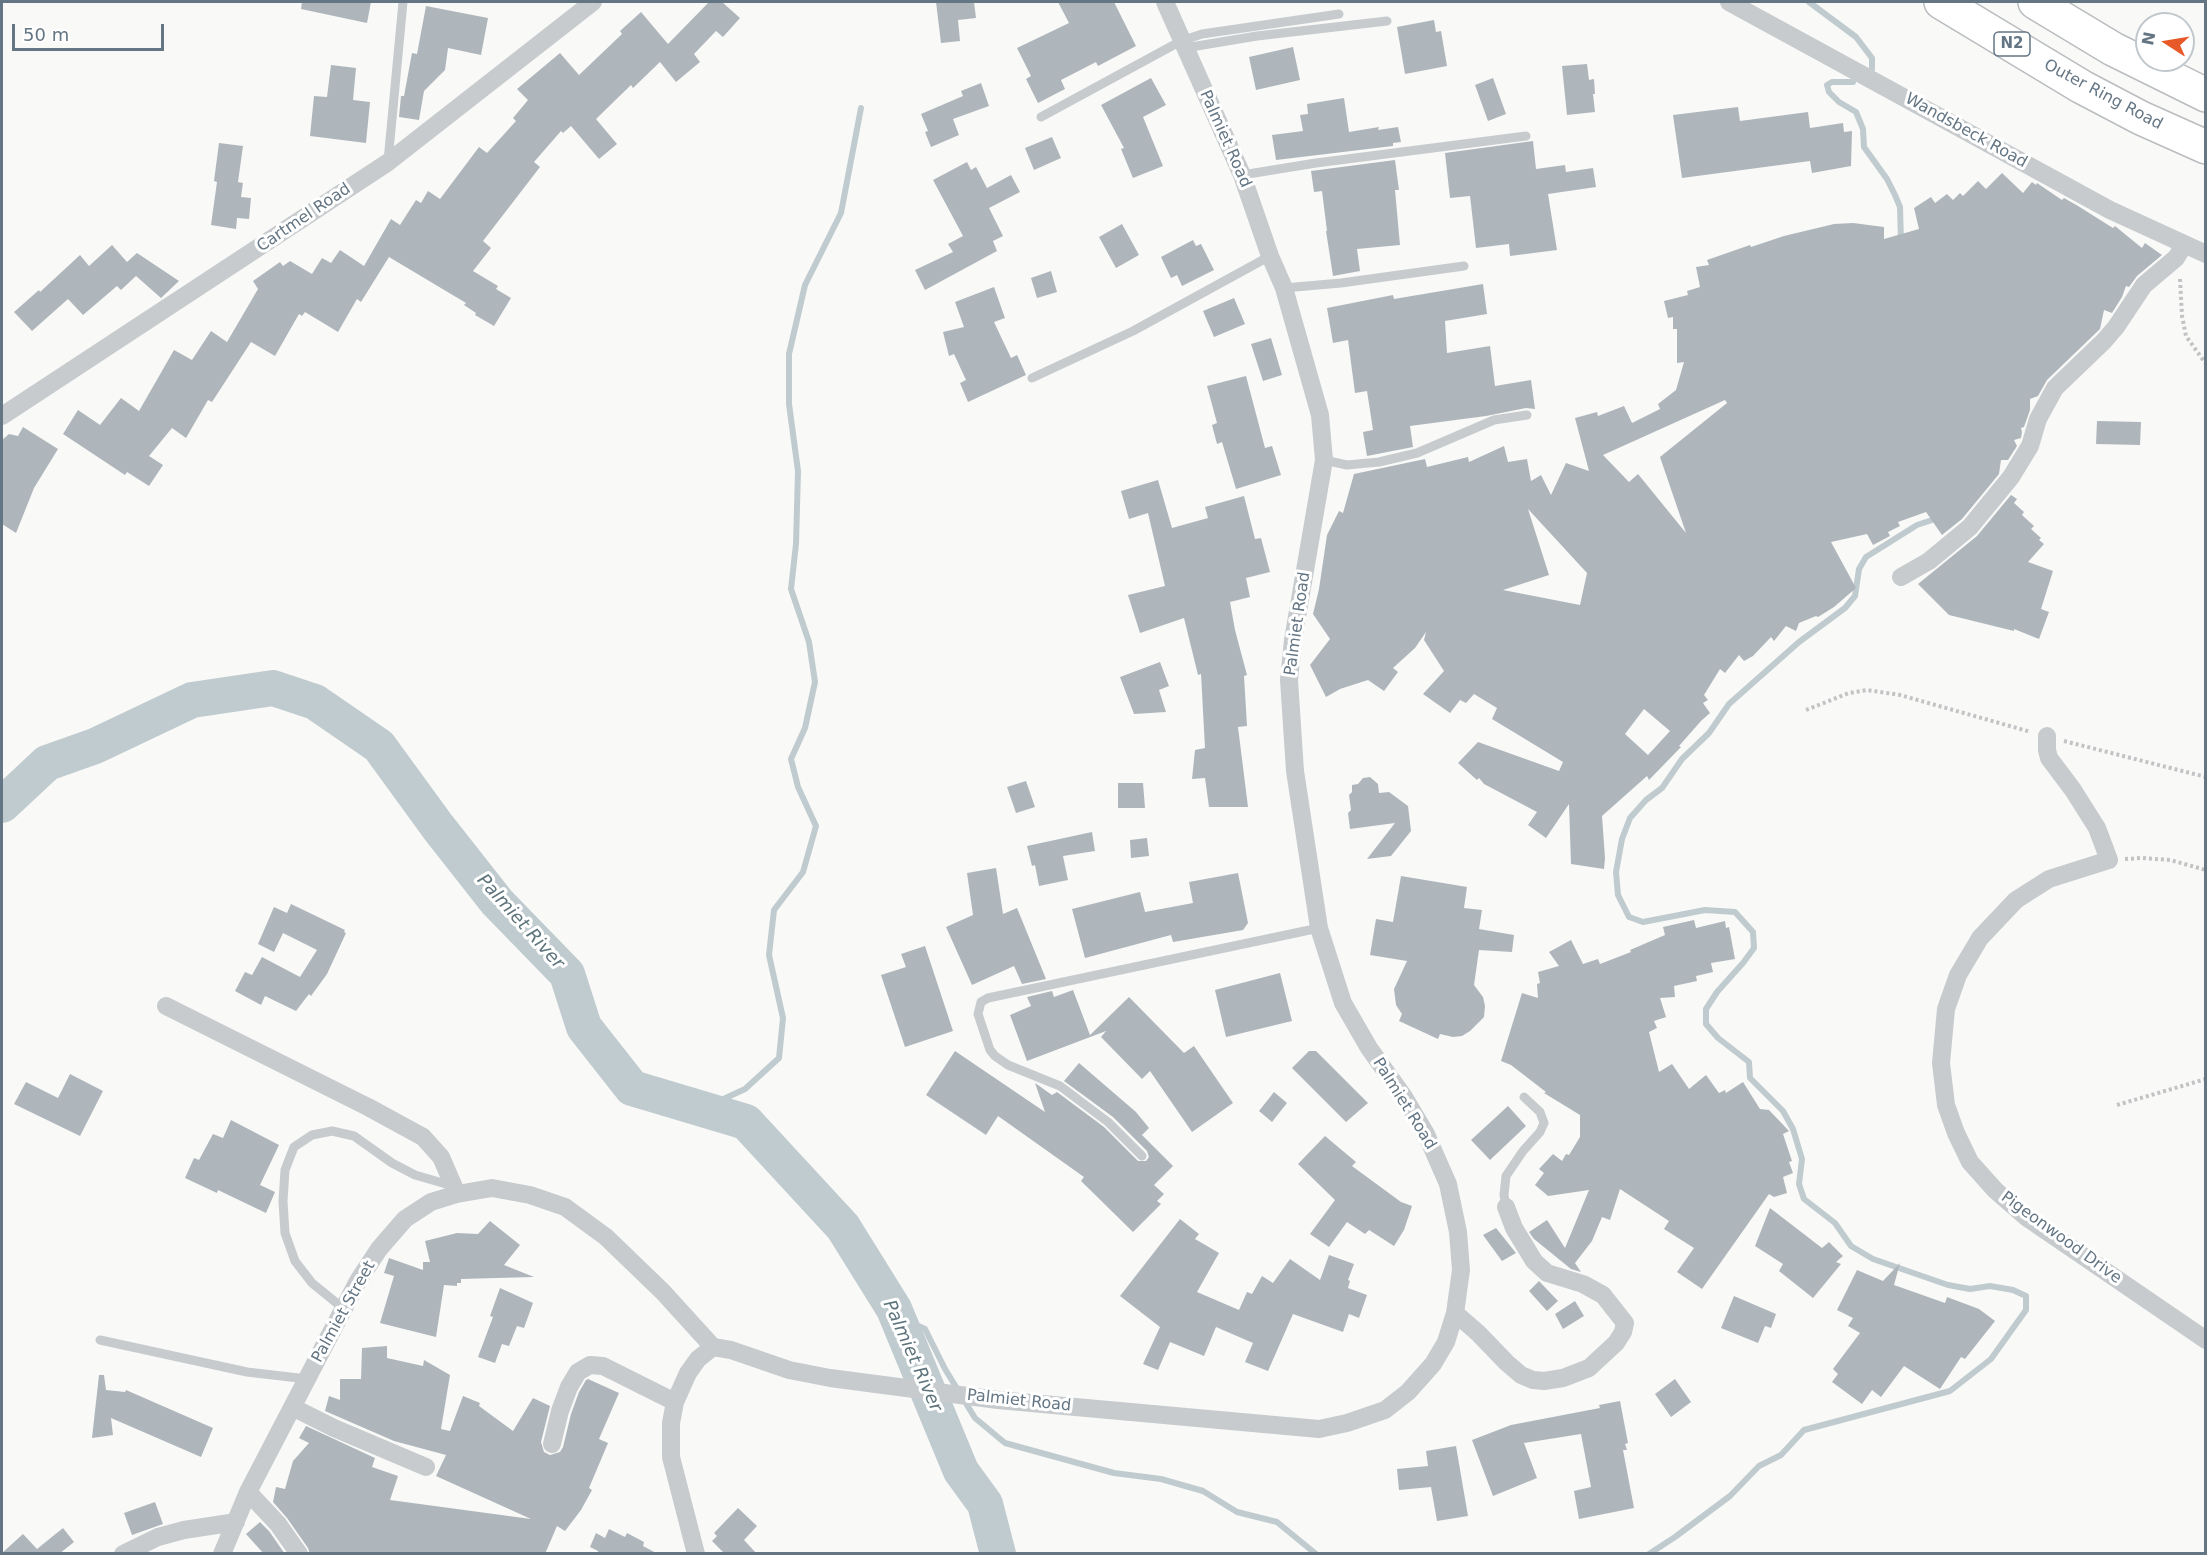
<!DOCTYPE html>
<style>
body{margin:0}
#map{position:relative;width:2207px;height:1555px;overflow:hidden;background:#f9f9f7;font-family:"DejaVu Sans",sans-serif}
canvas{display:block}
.frame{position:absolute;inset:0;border:3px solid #647583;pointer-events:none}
.north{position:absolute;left:2135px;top:12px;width:60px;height:60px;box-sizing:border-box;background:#fff;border:2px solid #c1c8cd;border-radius:50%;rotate:282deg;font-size:16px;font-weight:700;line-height:24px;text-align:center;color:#647583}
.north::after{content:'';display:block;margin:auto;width:21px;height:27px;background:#e85929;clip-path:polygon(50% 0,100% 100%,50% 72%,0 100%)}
.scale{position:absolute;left:12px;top:24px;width:152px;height:27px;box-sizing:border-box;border:3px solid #647583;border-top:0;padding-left:8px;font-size:18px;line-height:21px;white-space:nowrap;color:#647583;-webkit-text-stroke:4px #fff;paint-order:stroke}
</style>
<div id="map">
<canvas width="2207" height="1555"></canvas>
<div class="frame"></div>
<div class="north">N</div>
<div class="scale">50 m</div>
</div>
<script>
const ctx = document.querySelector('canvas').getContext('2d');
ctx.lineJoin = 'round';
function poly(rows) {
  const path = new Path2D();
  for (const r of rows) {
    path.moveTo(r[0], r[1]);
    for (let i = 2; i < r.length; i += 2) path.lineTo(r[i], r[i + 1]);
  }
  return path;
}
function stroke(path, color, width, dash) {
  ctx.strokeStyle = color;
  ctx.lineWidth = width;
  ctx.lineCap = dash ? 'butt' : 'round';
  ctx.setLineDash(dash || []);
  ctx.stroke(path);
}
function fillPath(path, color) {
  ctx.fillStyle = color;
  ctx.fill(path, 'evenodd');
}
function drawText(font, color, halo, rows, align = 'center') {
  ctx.font = font + ' "DejaVu Sans",sans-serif';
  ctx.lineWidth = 6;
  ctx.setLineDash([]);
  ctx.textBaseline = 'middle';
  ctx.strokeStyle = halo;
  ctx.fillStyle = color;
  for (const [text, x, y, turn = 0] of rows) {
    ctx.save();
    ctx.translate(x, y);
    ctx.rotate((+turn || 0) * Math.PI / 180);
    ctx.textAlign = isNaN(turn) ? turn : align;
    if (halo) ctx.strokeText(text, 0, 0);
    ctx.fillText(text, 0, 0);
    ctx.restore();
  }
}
stroke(poly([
 [1809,2,1856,37,1872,58,1872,69],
 [1853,82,1832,82,1827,85,1829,92,1839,102,1856,112,1863,129,1864,147,1887,179,1895,195,1900,207,1901,242],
 [702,1109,745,1089,779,1058,783,1018,769,955,774,910,803,872,816,826,798,787,791,759,805,728,815,682,809,642,791,589,796,544,798,471,789,404,789,354,805,285,841,213,861,108],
 [897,1316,925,1329,945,1369,975,1418,1005,1443,1114,1473,1161,1479,1203,1491,1237,1512,1277,1522,1316,1554],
 [1649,1554,1675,1537,1730,1496,1759,1466,1781,1455,1804,1430,1950,1391,1991,1359,2026,1310,2026,1296,2013,1290,1990,1286,1970,1289,1948,1285,1873,1259,1851,1246,1835,1223,1804,1199,1799,1184,1802,1159,1793,1129,1783,1111,1750,1078,1749,1062,1718,1038,1706,1024,1706,1009,1717,992,1743,963,1754,948,1753,932,1735,912,1705,910,1643,922,1629,917,1618,895,1616,872,1622,839,1630,818,1646,800,1662,788,1682,759,1709,733,1729,704,1799,642,1845,608,1855,596,1859,569,1866,557,1917,525,1938,518]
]), '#c0cbcf', 6);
stroke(poly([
 [2,805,47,763,95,746,192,700,273,688,315,702,379,746,438,827,497,902,567,974,584,1027,632,1088,746,1122,843,1227,894,1309,961,1471,985,1504,998,1554]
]), '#c0cbcf', 36);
fillPath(poly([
 [302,2,371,2,367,23,301,9],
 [709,2,722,2,740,18,723,37,716,31,694,54,700,62,676,82,660,62,633,88,631,85,596,119,617,144,599,159,571,126,563,133,561,131,534,162,540,167,483,241,491,248,473,271,498,286,496,289,511,298,494,326,475,315,476,313,464,305,466,303,389,257,361,302,357,299,338,332,305,312,302,316,299,314,275,356,251,342,212,402,208,400,186,438,172,428,149,456,163,465,149,486,127,472,125,475,63,434,78,410,100,425,121,398,139,411,174,350,192,360,211,331,227,342,258,289,253,281,280,262,283,266,290,261,312,274,322,258,331,263,340,250,364,266,391,219,400,225,416,200,421,203,428,191,440,199,479,147,487,153,516,121,513,118,528,100,517,89,560,53,579,75,622,34,620,31,641,12,668,44],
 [936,2,974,2,976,18,958,20,960,41,941,43],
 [1058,2,1114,2,1136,46,1098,66,1096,62,1061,80,1065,89,1038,103,1026,79,1031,76,1017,48,1069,23],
 [426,6,488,18,481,55,448,48,445,70,424,91,419,120,399,117,401,96,404,96,412,53,417,54],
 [1434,20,1436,32,1441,31,1447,66,1405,74,1397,27],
 [1293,47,1300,80,1256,90,1249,57],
 [1587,64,1589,80,1594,79,1595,94,1593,94,1595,112,1567,115,1562,66],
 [331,65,356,68,353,100,370,102,366,143,310,136,314,96,327,97],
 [1151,78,1166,105,1143,117,1163,166,1133,178,1121,149,1124,148,1101,105],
 [1493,78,1506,114,1488,121,1475,85],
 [981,83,989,106,953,119,959,135,931,147,925,132,928,131,921,114,963,96,961,91],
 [1344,98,1349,132,1379,127,1378,130,1398,127,1401,142,1393,143,1393,146,1276,160,1272,135,1303,131,1300,115,1308,114,1307,104],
 [1738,107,1740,121,1808,112,1810,128,1843,123,1844,132,1852,131,1851,166,1812,173,1810,161,1682,178,1673,115],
 [1052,137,1061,158,1034,170,1025,148],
 [1533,141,1536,169,1565,165,1566,172,1593,168,1596,187,1548,194,1557,250,1510,256,1509,244,1476,248,1470,196,1450,198,1445,153],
 [219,143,243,146,238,182,243,183,241,197,251,198,249,219,237,218,236,229,211,225,217,182,214,181],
 [1395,160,1399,190,1395,190,1400,245,1357,249,1360,271,1333,276,1326,231,1327,231,1322,191,1314,192,1311,171],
 [967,162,971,170,976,167,987,188,1011,175,1020,192,989,208,1003,236,993,241,997,251,925,290,915,270,953,252,948,244,963,236,933,180],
 [2002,173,2023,193,2032,182,2036,185,2037,183,2062,200,2064,198,2078,206,2113,228,2115,226,2142,248,2145,243,2162,255,2137,276,2129,287,2126,286,2122,297,2112,313,2104,310,2100,329,2047,380,2038,396,2030,399,2030,410,2024,427,2021,428,2022,432,2021,438,2014,440,2017,446,2008,460,2001,460,1999,474,1962,519,1942,535,1926,512,1898,522,1900,526,1888,532,1890,536,1873,545,1867,534,1831,542,1856,588,1834,607,1818,617,1816,616,1799,623,1796,631,1786,626,1774,641,1771,637,1753,656,1744,661,1739,655,1725,673,1720,669,1704,695,1708,700,1703,703,1710,713,1701,721,1679,746,1681,747,1649,780,1647,776,1602,816,1605,858,1604,869,1571,864,1569,804,1546,838,1528,825,1537,812,1484,784,1479,778,1477,780,1458,763,1478,742,1559,771,1563,762,1492,719,1497,708,1474,694,1466,703,1460,700,1450,713,1423,694,1444,671,1424,640,1426,632,1415,648,1393,668,1398,672,1384,691,1368,680,1340,689,1326,697,1310,665,1330,639,1313,614,1319,589,1327,535,1339,511,1343,513,1354,474,1425,459,1427,467,1468,457,1469,462,1504,446,1508,462,1527,459,1531,481,1541,475,1551,495,1566,463,1589,471,1575,418,1597,412,1598,416,1624,406,1632,423,1660,409,1658,404,1676,390,1684,362,1677,363,1677,329,1673,329,1673,317,1668,318,1664,301,1688,295,1687,291,1700,287,1696,267,1709,265,1707,260,1750,245,1751,247,1784,236,1834,224,1853,223,1884,227,1884,239,1919,229,1914,208,1931,197,1935,203,1947,194,1953,200,1960,193,1963,196,1978,181,1986,189],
 [1725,400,1727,403,1660,457,1686,533,1638,474,1629,482,1603,455],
 [1528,509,1587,573,1580,605,1503,590,1549,575],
 [1644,709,1670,731,1648,755,1625,734],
 [1122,224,1139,255,1116,268,1099,237],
 [1193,240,1196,246,1201,244,1214,270,1182,286,1177,275,1171,278,1161,257],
 [112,245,127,262,137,253,179,281,161,298,136,276,121,290,117,286,83,315,68,299,32,331,14,312,39,290,40,292,80,255,89,266],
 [1051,271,1057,292,1037,298,1031,278],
 [1483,284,1487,314,1445,321,1447,353,1490,346,1495,386,1531,380,1535,409,1526,408,1486,416,1410,426,1413,447,1367,456,1363,432,1373,430,1367,391,1355,393,1348,340,1333,343,1327,308,1393,295,1394,299],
 [994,287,1005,318,994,322,1011,358,1017,355,1026,375,968,402,960,383,966,380,954,354,949,356,943,332,964,327,955,302],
 [1234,298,1245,324,1214,337,1203,311],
 [1271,338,1282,375,1263,381,1251,344],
 [1246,376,1265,448,1272,446,1281,475,1236,489,1222,442,1217,444,1212,425,1217,423,1207,386],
 [2097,421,2141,422,2140,445,2096,444],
 [23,427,58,449,34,488,16,533,2,524,2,440,9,434,18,436],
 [1158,480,1172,528,1208,518,1205,507,1244,496,1255,539,1261,538,1270,572,1246,578,1250,597,1230,602,1235,630,1247,675,1244,676,1247,726,1238,727,1248,807,1209,807,1205,778,1192,779,1195,750,1205,748,1201,674,1198,675,1184,618,1140,633,1128,595,1165,586,1148,513,1129,519,1121,491],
 [2011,495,2017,499,2014,503,2024,512,2022,515,2034,526,2031,529,2041,538,2039,540,2044,544,2028,562,2053,571,2041,609,2049,612,2039,639,2014,629,2014,631,1949,615,1918,584,1977,536],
 [1160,662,1169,686,1159,690,1166,712,1134,714,1120,677],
 [1370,777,1378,784,1379,793,1389,792,1408,806,1411,831,1391,856,1367,859,1395,823,1350,829,1348,813,1351,810,1349,795,1352,792,1352,785,1358,784,1363,778],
 [1026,781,1035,807,1016,813,1007,787],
 [1118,783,1143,783,1145,808,1118,808],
 [1092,832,1095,851,1063,856,1068,880,1039,886,1035,865,1032,866,1027,846],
 [1147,838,1149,856,1131,858,1130,840],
 [996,868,1003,914,1017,908,1046,979,1022,984,1014,966,972,985,946,927,973,915,967,873],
 [1238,873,1248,923,1243,930,1173,942,1171,935,1085,958,1072,909,1140,892,1145,912,1193,903,1189,882],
 [1401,876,1467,887,1464,908,1482,910,1479,929,1514,935,1512,952,1479,950,1474,985,1483,997,1485,1006,1484,1017,1470,1031,1462,1036,1453,1037,1440,1034,1438,1039,1399,1021,1402,1014,1396,1005,1394,989,1407,961,1370,955,1376,919,1393,922],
 [291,904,345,930,344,932,346,933,327,974,311,996,309,994,296,1011,265,996,261,1005,235,991,245,972,252,975,262,957,300,977,317,950,283,933,274,952,258,944,274,907,287,913],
 [1694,920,1696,928,1725,921,1726,928,1729,927,1735,959,1711,963,1713,972,1696,976,1697,981,1674,986,1675,997,1660,998,1666,1017,1654,1021,1657,1028,1649,1032,1659,1072,1672,1064,1689,1089,1706,1075,1719,1093,1725,1090,1726,1093,1743,1082,1760,1109,1769,1110,1789,1131,1783,1134,1792,1161,1789,1162,1793,1173,1783,1177,1787,1193,1774,1197,1769,1194,1702,1289,1677,1272,1694,1248,1664,1229,1669,1221,1620,1189,1610,1220,1602,1217,1592,1241,1575,1263,1581,1272,1571,1269,1534,1239,1529,1232,1547,1220,1565,1248,1589,1190,1548,1196,1535,1185,1544,1173,1539,1169,1553,1154,1562,1161,1566,1154,1569,1155,1580,1137,1580,1115,1544,1093,1546,1092,1511,1065,1501,1061,1522,993,1538,998,1537,984,1540,983,1538,972,1559,966,1549,952,1571,940,1583,964,1598,959,1600,964,1631,952,1630,950,1665,935,1663,927],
 [925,946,953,1031,905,1047,881,975,906,967,901,954],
 [1280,973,1292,1021,1226,1037,1215,990],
 [1073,990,1090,1035,1129,997,1184,1053,1194,1046,1233,1103,1192,1132,1150,1071,1142,1079,1101,1037,1106,1031,1027,1061,1010,1015,1031,1006,1027,997,1052,991,1054,997],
 [955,1051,1045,1112,1035,1083,1052,1095,1057,1092,1104,1127,1138,1161,1146,1161,1149,1157,1147,1151,1113,1117,1064,1081,1079,1063,1136,1112,1149,1128,1142,1135,1173,1166,1154,1185,1164,1194,1157,1201,1161,1204,1133,1232,1081,1181,1084,1177,998,1116,986,1135,926,1095],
 [1309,1051,1316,1051,1368,1103,1346,1122,1292,1068],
 [70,1074,103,1091,80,1136,14,1104,26,1082,58,1098],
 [1274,1092,1287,1103,1272,1122,1259,1111],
 [1508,1106,1526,1126,1490,1160,1471,1140],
 [231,1120,279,1145,260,1185,275,1192,266,1213,218,1190,217,1193,185,1178,194,1158,199,1160,213,1134,223,1138],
 [1325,1136,1356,1162,1352,1166,1401,1202,1412,1206,1404,1230,1394,1246,1369,1230,1365,1234,1347,1222,1329,1247,1310,1234,1335,1200,1298,1164],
 [1770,1208,1822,1248,1829,1242,1843,1256,1836,1262,1841,1264,1813,1298,1779,1271,1783,1264,1755,1246],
 [1180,1219,1199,1234,1195,1239,1219,1253,1197,1292,1239,1310,1247,1292,1252,1294,1262,1276,1273,1283,1290,1259,1320,1280,1329,1255,1354,1264,1348,1280,1350,1281,1348,1288,1367,1295,1359,1318,1349,1314,1343,1332,1293,1314,1268,1371,1245,1362,1253,1343,1216,1327,1204,1356,1170,1342,1158,1370,1143,1364,1160,1327,1120,1296],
 [490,1221,520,1245,504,1265,534,1277,461,1279,461,1283,457,1283,457,1286,444,1285,436,1337,380,1323,394,1276,384,1273,389,1258,423,1270,423,1262,430,1262,425,1241,457,1233,478,1234],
 [1496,1228,1516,1253,1502,1261,1483,1235],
 [1900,1263,1894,1285,1945,1303,1947,1297,1979,1309,1995,1321,1965,1359,1961,1357,1940,1389,1904,1366,1881,1397,1872,1390,1862,1404,1832,1382,1838,1374,1833,1369,1860,1333,1848,1326,1853,1318,1837,1310,1857,1270,1883,1281],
 [1539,1281,1558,1301,1547,1311,1529,1291],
 [500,1288,533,1303,524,1328,517,1326,509,1346,502,1344,495,1363,478,1357,493,1317,490,1316],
 [1734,1296,1776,1314,1771,1328,1765,1326,1758,1343,1721,1328],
 [1575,1301,1584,1316,1563,1329,1555,1314],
 [387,1346,387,1358,423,1366,424,1360,450,1375,441,1429,450,1431,463,1396,480,1403,479,1406,513,1431,533,1398,550,1406,541,1442,544,1452,550,1455,560,1452,563,1447,571,1414,579,1392,586,1380,588,1379,619,1393,599,1439,608,1443,589,1488,592,1490,581,1510,565,1531,557,1526,545,1554,412,1554,402,1552,310,1554,308,1548,287,1518,273,1502,276,1487,285,1489,293,1461,309,1443,299,1438,306,1426,375,1458,372,1467,398,1476,390,1500,531,1519,436,1476,446,1455,394,1441,325,1411,329,1396,340,1400,340,1379,361,1379,362,1348],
 [99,1375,104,1375,106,1390,125,1392,126,1390,213,1428,201,1457,111,1418,113,1435,92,1438],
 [1675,1379,1691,1402,1671,1417,1655,1394],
 [1620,1401,1628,1443,1625,1444,1627,1450,1623,1450,1634,1508,1579,1519,1574,1491,1591,1487,1581,1434,1524,1443,1537,1478,1493,1496,1472,1440,1511,1425,1600,1408,1599,1405],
 [1456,1446,1468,1516,1437,1521,1431,1487,1399,1490,1397,1469,1428,1466,1426,1451],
 [155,1502,163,1524,132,1535,124,1513],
 [738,1508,757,1526,744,1540,757,1554,725,1554,712,1541,717,1536,714,1533],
 [260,1522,269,1531,285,1554,264,1554,246,1534],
 [63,1528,74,1542,59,1554,2,1553,23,1534,37,1549],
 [609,1529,625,1537,627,1533,644,1542,643,1546,658,1554,597,1554,598,1551,590,1547,596,1533,605,1538]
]), '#aeb6bc');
const highway = poly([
 [1941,2,2082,87,2141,118,2206,147],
 [2035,2,2113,49,2206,95]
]);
stroke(highway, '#babdc0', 36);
stroke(poly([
 [2180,279,2182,316,2186,336,2206,364],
 [1806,710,1849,693,1867,690,1900,695,2031,732],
 [2064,741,2206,777],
 [2125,859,2142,858,2170,860,2206,870],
 [2117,1105,2206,1079]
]), '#c1c3c5', 4, [3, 3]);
stroke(poly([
 [1185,48,1257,36,1387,21],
 [1041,117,1181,41,1202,34,1339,14],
 [388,161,403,2],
 [1242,175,1316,163,1526,136],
 [1284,288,1341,283,1464,266],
 [1032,378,1133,331,1270,256],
 [1324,460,1347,465,1379,462,1417,453,1494,420,1527,415],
 [1142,1156,1108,1122,1060,1086,1008,1065,995,1056,990,1050,978,1014,981,1002,988,998,1319,928],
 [1506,1207,1504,1195,1506,1176,1523,1151,1540,1132,1544,1123,1540,1112,1524,1097],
 [344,1309,312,1283,295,1261,285,1233,283,1201,285,1170,294,1147,312,1135,332,1131,354,1136,392,1163,415,1175,453,1186],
 [100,1340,247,1372,307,1379]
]), '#c7cbce', 9);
stroke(poly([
 [1729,2,2110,210,2206,254],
 [2,416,387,163,593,2],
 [1901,577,1929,561,1970,527,2011,477,2030,446,2038,419,2055,388,2104,341,2116,327,2144,285,2176,258,2184,245],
 [2047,736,2047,750,2049,758,2073,790,2097,828,2109,860,2049,879,2016,900,1980,938,1958,975,1946,1009,1941,1063,1946,1105,1956,1133,1970,1162,1995,1190,2026,1217,2206,1340],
 [166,1006,368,1107,423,1137,441,1157,457,1194],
 [1455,1313,1478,1333,1507,1363,1521,1375,1533,1380,1544,1381,1563,1378,1589,1368,1616,1343,1623,1332,1625,1323,1603,1295,1583,1284,1547,1273,1534,1261,1514,1228,1506,1207],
 [713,1347,731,1350,789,1370,830,1378,998,1400,1319,1429,1347,1423,1385,1410,1408,1392,1433,1364,1446,1342,1455,1313,1461,1270,1458,1232,1448,1184,1426,1134,1404,1097,1369,1048,1343,1003,1319,928,1295,771,1289,680,1293,640,1324,460,1320,415,1284,288,1270,256,1242,175,1165,2],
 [294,1408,334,1428,426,1467],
 [552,1444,560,1411,569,1387,578,1372,590,1365,603,1366,675,1402],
 [248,1492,278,1524,299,1554],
 [123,1554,158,1537,184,1530,236,1522],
 [222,1554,248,1492,358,1281,379,1249,405,1219,431,1202,457,1194,492,1188,530,1195,565,1207,606,1237,663,1292,713,1347],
 [696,1554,671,1457,671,1423,675,1402,688,1373,698,1359,713,1347]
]), '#c7cbce', 18);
stroke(highway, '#fff', 33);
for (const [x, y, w] of [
 [2012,44,36]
]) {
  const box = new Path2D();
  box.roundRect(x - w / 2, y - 12, w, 24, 4.5);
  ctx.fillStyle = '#fff';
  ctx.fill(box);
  stroke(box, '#647583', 1.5);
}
drawText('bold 15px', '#647583', null, [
 ["N2",2012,44]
]);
drawText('16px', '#647583', '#fff', [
 ["Outer Ring Road",2103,95,28],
 ["Wandsbeck Road",1966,131,29],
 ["Palmiet Road",1225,139,66],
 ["Cartmel Road",304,218,-34],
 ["Palmiet Road",1298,624,-82],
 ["Palmiet Road",1404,1104,58],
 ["Pigeonwood Drive",2061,1238,36],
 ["Palmiet Street",344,1312,-61],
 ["Palmiet Road",1019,1401,6]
]);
drawText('italic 18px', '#5e747c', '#fff', [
 ["Palmiet River",520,922,48],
 ["Palmiet River",912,1356,66]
]);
</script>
